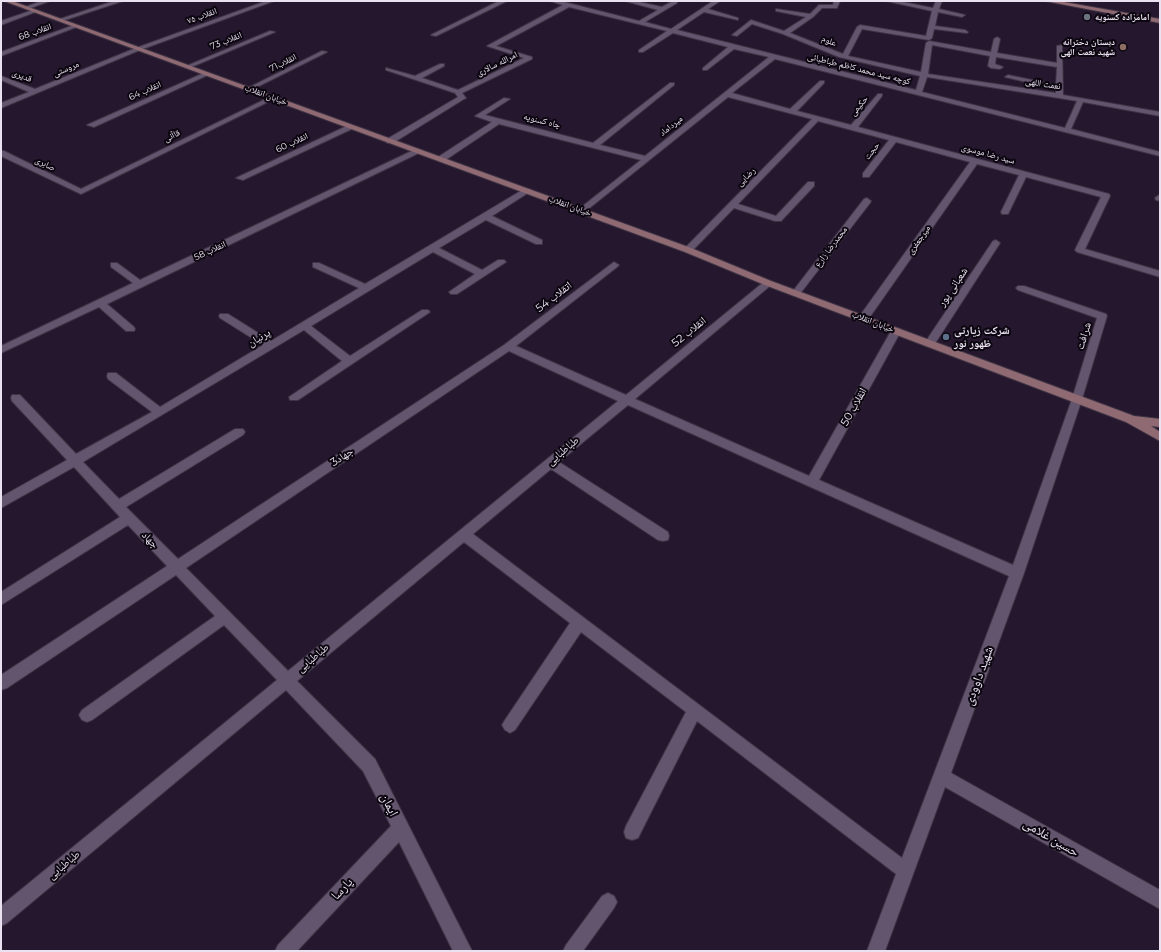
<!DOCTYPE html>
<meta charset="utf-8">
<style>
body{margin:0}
#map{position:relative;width:1161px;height:952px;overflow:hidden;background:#25182e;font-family:Montserrat,sans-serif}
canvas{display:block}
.frame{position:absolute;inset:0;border:2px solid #ebe2f1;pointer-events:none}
</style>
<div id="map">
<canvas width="1161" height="952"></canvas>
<div class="frame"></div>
</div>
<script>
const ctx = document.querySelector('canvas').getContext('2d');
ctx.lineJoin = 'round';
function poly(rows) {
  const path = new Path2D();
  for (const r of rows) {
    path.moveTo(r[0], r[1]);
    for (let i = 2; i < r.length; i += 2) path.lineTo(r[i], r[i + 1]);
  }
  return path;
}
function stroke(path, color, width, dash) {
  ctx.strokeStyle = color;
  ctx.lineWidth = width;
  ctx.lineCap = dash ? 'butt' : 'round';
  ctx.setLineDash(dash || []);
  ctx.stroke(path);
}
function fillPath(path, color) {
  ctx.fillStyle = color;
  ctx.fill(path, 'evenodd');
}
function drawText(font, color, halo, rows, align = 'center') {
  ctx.font = font + ' Montserrat,"Noto Naskh Arabic",sans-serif';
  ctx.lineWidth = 4;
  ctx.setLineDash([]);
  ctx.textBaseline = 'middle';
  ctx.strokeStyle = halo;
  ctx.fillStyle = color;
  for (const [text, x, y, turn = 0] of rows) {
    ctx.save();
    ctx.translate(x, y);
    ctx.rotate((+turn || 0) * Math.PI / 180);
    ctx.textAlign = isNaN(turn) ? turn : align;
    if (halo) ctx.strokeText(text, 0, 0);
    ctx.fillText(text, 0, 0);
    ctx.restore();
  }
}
const street = poly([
 [41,1,50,1,28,9,23,8,41,1],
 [114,1,123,1,62,21,57,20,114,1],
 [266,1,274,1,140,50,1,108,1,103,29,92,1,80,1,76,35,89,136,48,266,1],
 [499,1,507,1,436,36,431,35,499,1],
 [550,1,560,1,639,21,658,10,625,1,635,1,662,7,673,1,677,1,677,3,645,22,671,29,713,1,720,1,708,9,738,18,738,20,704,12,677,30,916,90,920,76,839,57,783,34,752,24,737,36,732,35,751,20,784,31,806,17,776,11,776,9,810,14,819,5,833,5,834,1,840,1,837,8,822,8,813,17,790,33,843,54,857,27,860,25,926,36,932,11,886,1,898,1,933,8,936,1,942,1,939,9,965,15,962,17,938,12,935,26,965,30,968,32,967,33,934,29,932,38,929,40,862,29,848,56,921,72,926,43,929,41,991,52,994,39,997,37,1000,39,997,53,1057,63,1057,46,1062,45,1063,95,1160,112,1160,116,1083,102,1071,129,1160,152,1160,156,775,59,732,93,790,109,820,81,824,81,824,83,797,111,851,125,878,94,882,94,882,96,858,127,1109,194,1110,196,1085,249,1160,271,1160,277,1077,252,1075,250,1101,197,1026,177,1009,212,1008,214,1002,214,1001,212,1019,175,977,164,867,321,859,321,858,319,859,317,970,162,896,142,869,177,863,177,863,173,889,140,818,121,738,204,776,216,808,182,814,182,814,186,781,221,775,221,734,208,691,252,685,252,685,248,812,119,728,97,582,214,579,213,579,209,641,160,499,124,444,161,438,161,438,157,492,122,475,116,504,98,510,99,485,115,593,143,670,83,674,83,674,85,600,145,645,156,769,57,734,49,707,70,703,70,703,68,728,47,673,33,643,52,639,52,639,50,667,31,569,7,496,46,532,57,532,59,462,93,466,98,464,99,393,143,387,143,387,139,458,97,455,93,386,70,386,68,415,76,440,64,444,64,444,66,422,78,458,90,524,58,487,46,563,5,550,1],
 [932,45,990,56,988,66,991,68,1000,69,1003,67,995,64,996,57,1057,67,1056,85,1008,75,1005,77,1056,89,1056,93,928,74,932,45],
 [927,77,1059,98,1077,101,1065,128,922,92,927,77],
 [33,10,38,11,1,25,1,21,33,10],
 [74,25,79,26,1,56,1,52,74,25],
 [270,31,275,32,189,68,184,67,270,31],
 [322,51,327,52,251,90,246,89,322,51],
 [206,72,209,74,208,75,94,127,87,125,206,72],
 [270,97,276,98,81,194,1,156,1,151,4,151,81,189,270,97],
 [349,125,356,127,243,180,236,178,349,125],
 [416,149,423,151,107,304,134,327,135,329,134,331,126,331,99,307,1,353,1,346,133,283,111,267,111,263,117,263,140,280,416,149],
 [524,189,530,189,531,191,492,216,542,240,542,244,536,244,486,220,439,248,482,270,498,260,504,260,506,262,457,294,451,294,449,292,475,274,433,252,311,326,350,356,422,310,428,310,430,312,298,400,290,400,289,397,342,361,304,330,83,462,119,499,235,429,243,429,245,432,243,435,126,507,178,559,504,345,614,262,619,265,617,267,516,346,626,395,765,281,771,281,771,285,635,399,809,476,891,331,896,328,900,329,901,331,819,480,1013,565,1072,399,1097,318,1018,290,1016,288,1018,286,1024,286,1106,314,1107,316,1082,399,1024,573,951,773,1160,890,1160,909,945,787,885,951,867,951,896,874,697,721,638,838,632,840,626,838,624,832,626,826,686,712,581,632,515,730,510,733,505,730,502,725,505,720,570,623,464,542,297,681,375,759,472,951,453,951,399,842,297,951,275,951,278,945,391,826,363,771,286,690,7,923,1,926,1,906,277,680,224,625,92,720,87,722,82,720,79,715,82,710,215,616,176,575,7,688,1,690,1,675,167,566,128,525,1,605,1,592,120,517,74,467,1,508,1,497,67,460,12,401,11,398,12,395,20,395,76,454,152,412,108,379,107,376,108,373,116,373,160,407,263,345,220,318,219,316,220,314,228,314,271,341,359,288,313,267,313,263,319,263,365,284,524,189],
 [509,351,618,401,288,671,186,568,509,351],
 [628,405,1009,576,902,858,473,534,551,469,658,540,663,541,668,540,669,536,668,532,559,462,628,405],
 [1159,195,1160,201,1156,200,1155,198,1159,195],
 [867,198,871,201,870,203,799,295,793,295,791,293,793,291,864,199,867,198],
 [996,240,1000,243,934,345,926,345,925,343,926,341,993,241,996,240],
 [608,893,614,896,617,902,614,908,583,951,563,951,566,945,602,896,608,893]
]);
const secondary = poly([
 [4,1,12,1,691,248,771,281,1134,416,1160,419,1160,427,1151,426,1160,432,1160,441,1126,422,765,285,685,252,4,1],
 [1045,1,1058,1,1160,19,1160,23,1045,1]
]);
stroke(street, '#3f3445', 2);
stroke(secondary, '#3f3445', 2);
fillPath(street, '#64556e');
fillPath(secondary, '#906a72');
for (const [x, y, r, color] of [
 [1087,17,4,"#6b7280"],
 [1123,47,4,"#8d6e63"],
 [946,337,4,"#5c6f8a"]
]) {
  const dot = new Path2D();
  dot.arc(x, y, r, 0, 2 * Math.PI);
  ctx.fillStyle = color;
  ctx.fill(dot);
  stroke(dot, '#0b060f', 1.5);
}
drawText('9px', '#ebe2f1', '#0b060f', [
 ["انقلاب ۷۵",202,16,-20],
 ["انقلاب 68",35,32,-20],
 ["انقلاب 73",226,41,-22],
 ["علوم",829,41,22],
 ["انقلاب71",283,63,-27],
 ["امرالله سالاری",497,64,-26],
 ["مروستی",66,69,-23],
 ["کوچه سید محمد کاظم طباطبائی",859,69,14],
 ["قدیری",22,76,22],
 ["نعمت اللهی",1043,84,9],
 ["انقلاب 64",145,91,-24],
 ["خیابان انقلاب",266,95,20],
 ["حکیمی",859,106,-50],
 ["چاه کسنویه",542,121,14],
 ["میرداماد",671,126,-39],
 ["قاآنی",172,136,-26],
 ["انقلاب 60",292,143,-25],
 ["حجت",872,151,-52],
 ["سید رضا موسوی",988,154,15],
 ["صابری",45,164,26],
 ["رضایی",746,177,-45],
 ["خیابان انقلاب",570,206,20],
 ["میرجعفری",919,240,-55],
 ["محمدرضا زارع",831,247,-53],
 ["انقلاب 58",210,251,-25],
 ["خیابان انقلاب",873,322,21]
]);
drawText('bold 9px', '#ebe2f1', '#0b060f', [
 ["امامزاده کسنویه",1095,17],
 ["دبستان دخترانه",1115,42,"right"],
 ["شهید نعمت الهی",1115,52,"right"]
], 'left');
drawText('11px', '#ebe2f1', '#0b060f', [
 ["شعبانی پور",953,287,-56],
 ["اتقلاب 54",554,297,-38],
 ["انقلاب 52",689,332,-39],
 ["شرافت",1084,336,-73],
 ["پرنیان",259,338,-31],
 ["انقلاب 50",854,407,-61],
 ["طباطبایی",563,451,-40],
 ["جهاد3",342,457,-33],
 ["جهاد",150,540,46],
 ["طباطبایی",313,658,-40],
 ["طباطبایی",64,865,-40]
]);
drawText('bold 11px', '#ebe2f1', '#0b060f', [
 ["شرکت زیارتی",954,331],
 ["ظهور نور",954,344]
], 'left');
drawText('13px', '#ebe2f1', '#0b060f', [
 ["شهید داوودی",979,676,-70],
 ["ایمان",389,805,63],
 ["حسین غلامی",1051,838,30],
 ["پارسا",342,889,-47]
]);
</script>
